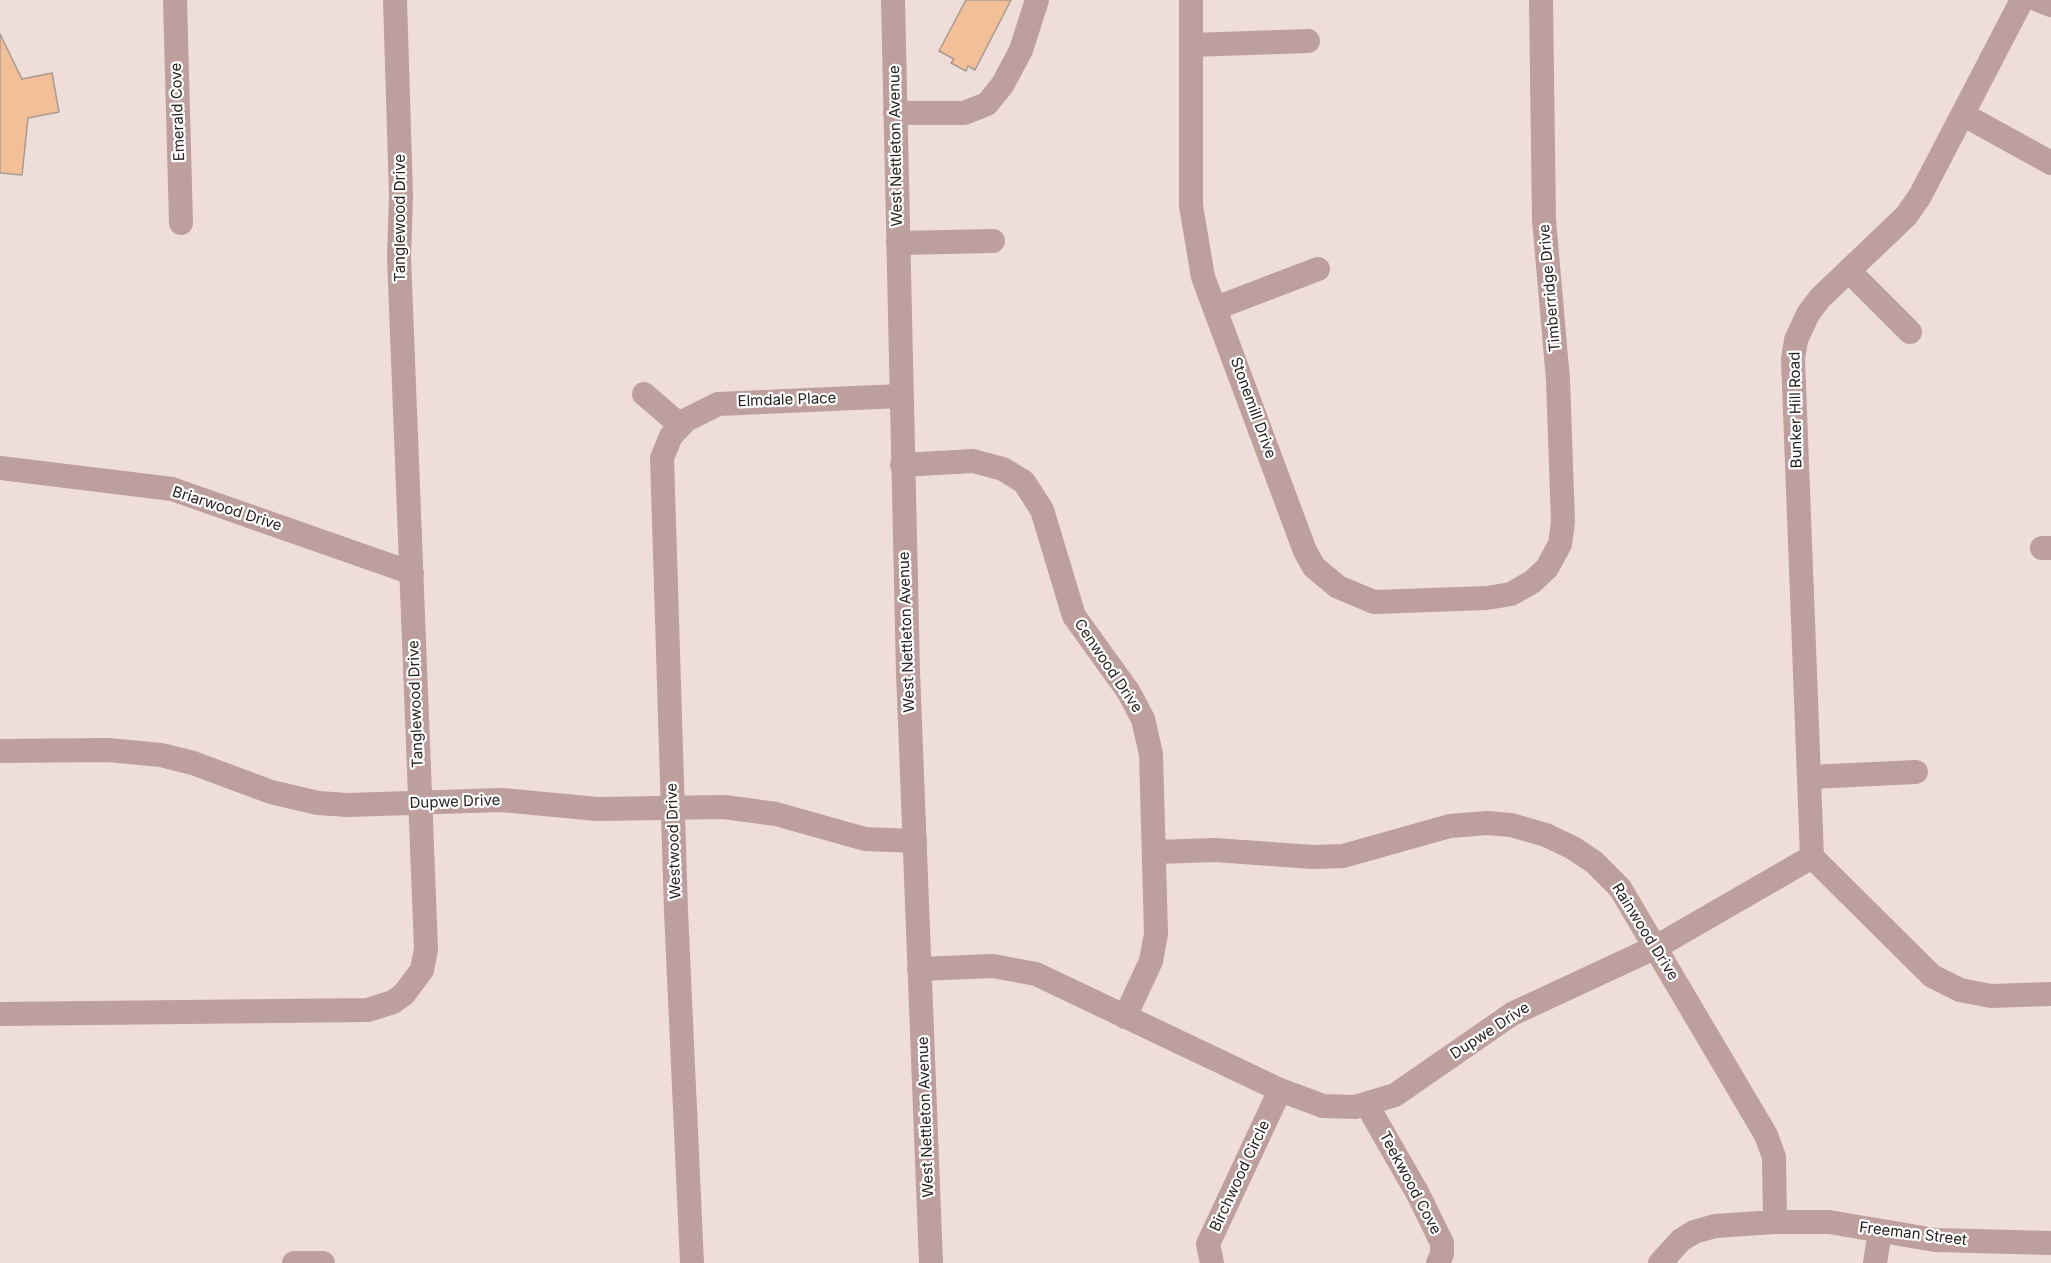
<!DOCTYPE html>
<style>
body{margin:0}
canvas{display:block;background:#eeddd8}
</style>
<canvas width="2051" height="1263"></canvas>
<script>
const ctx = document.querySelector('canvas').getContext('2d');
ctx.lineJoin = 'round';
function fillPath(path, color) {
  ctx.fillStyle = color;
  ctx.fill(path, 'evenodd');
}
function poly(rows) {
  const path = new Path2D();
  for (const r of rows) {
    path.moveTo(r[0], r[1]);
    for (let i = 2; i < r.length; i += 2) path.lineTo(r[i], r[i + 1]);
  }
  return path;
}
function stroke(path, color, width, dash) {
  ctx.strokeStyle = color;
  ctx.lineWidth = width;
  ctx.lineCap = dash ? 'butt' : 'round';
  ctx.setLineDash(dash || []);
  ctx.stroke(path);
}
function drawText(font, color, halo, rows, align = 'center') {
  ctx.font = font + ' Inter,sans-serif';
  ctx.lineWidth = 4.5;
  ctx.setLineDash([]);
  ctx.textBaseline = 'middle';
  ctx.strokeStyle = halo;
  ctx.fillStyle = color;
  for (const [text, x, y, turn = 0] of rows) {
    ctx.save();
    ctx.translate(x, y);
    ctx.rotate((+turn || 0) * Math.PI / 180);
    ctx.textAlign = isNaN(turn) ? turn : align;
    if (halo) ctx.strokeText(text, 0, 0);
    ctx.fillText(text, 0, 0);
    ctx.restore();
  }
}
const building = poly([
 [966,0,1011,0,975,70,968,66,966,71,951,63,954,59,939,51,966,0],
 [0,34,22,79,52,73,59,112,28,118,22,175,0,173,0,34]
]);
fillPath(building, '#f2bf99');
stroke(building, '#a89b92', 1.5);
stroke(poly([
 [175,0,181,223],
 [893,0,908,672,931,1263],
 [1191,0,1191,206,1203,277,1305,551,1314,567,1338,587,1374,602,1487,598,1511,594,1532,582,1547,568,1560,544,1563,522,1558,380,1544,220,1541,0],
 [2038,0,2051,5],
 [1191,45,1308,41],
 [895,113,964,113,987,104,1003,84,1021,50,1037,0],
 [1964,115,2051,163],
 [898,243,993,241],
 [1850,272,1910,332],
 [1216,308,1318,269],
 [644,394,680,425],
 [902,465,973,461,1003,469,1024,482,1042,510,1074,616,1128,691,1143,719,1151,754,1156,934,1151,961,1125,1017],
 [0,468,172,489,412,573],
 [2042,548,2051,548],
 [0,751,108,750,161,755,193,763,271,792,318,803,347,805,502,800,597,809,724,807,776,814,865,839,915,841],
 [1810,777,1916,772],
 [1155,852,1215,850,1313,857,1343,856,1450,826,1487,823,1511,825,1546,835,1573,848,1594,862,1620,888,1766,1135,1774,1157,1775,1222],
 [1812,857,1793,359,1796,340,1808,314,1820,298,1906,216,1920,196,2022,0],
 [1812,857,1932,976,1960,990,1991,996,2051,994],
 [919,969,993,966,1036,974,1280,1090,1323,1106,1355,1107,1395,1095,1512,1014,1656,947,1812,857],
 [0,1014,368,1010,393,1002,404,994,422,970,426,949,399,257,401,196,395,0],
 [1367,1105,1418,1194,1442,1243,1442,1254,1438,1263],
 [294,1263,323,1263],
 [692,1263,676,911,662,458,671,436,686,420,718,404,900,396],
 [1212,1263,1208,1244,1280,1090],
 [1660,1263,1681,1240,1694,1232,1715,1226,1775,1222,1829,1222,1935,1240,2051,1243],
 [1875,1263,1880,1231]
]), '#bd9f9e', 24);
drawText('15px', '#27211f', '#fff', [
 ["Emerald Cove",178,112,-92],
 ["West Nettleton Avenue",896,146,-91],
 ["Tanglewood Drive",400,218,-90],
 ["Timberridge Drive",1550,288,-95],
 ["Elmdale Place",787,400,-2],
 ["Stonemill Drive",1253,408,70],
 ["Bunker Hill Road",1796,410,-91],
 ["Briarwood Drive",227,509,18],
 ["West Nettleton Avenue",907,632,-92],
 ["Cenwood Drive",1108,666,56],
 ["Tanglewood Drive",416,704,-92],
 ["Dupwe Drive",455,802,-2],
 ["Westwood Drive",674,841,-92],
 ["Rainwood Drive",1645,932,58],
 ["Dupwe Drive",1490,1031,-33],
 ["West Nettleton Avenue",926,1117,-92],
 ["Birchwood Circle",1240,1176,-65],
 ["Teekwood Cove",1410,1183,62],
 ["Freeman Street",1913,1234,7]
]);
</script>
